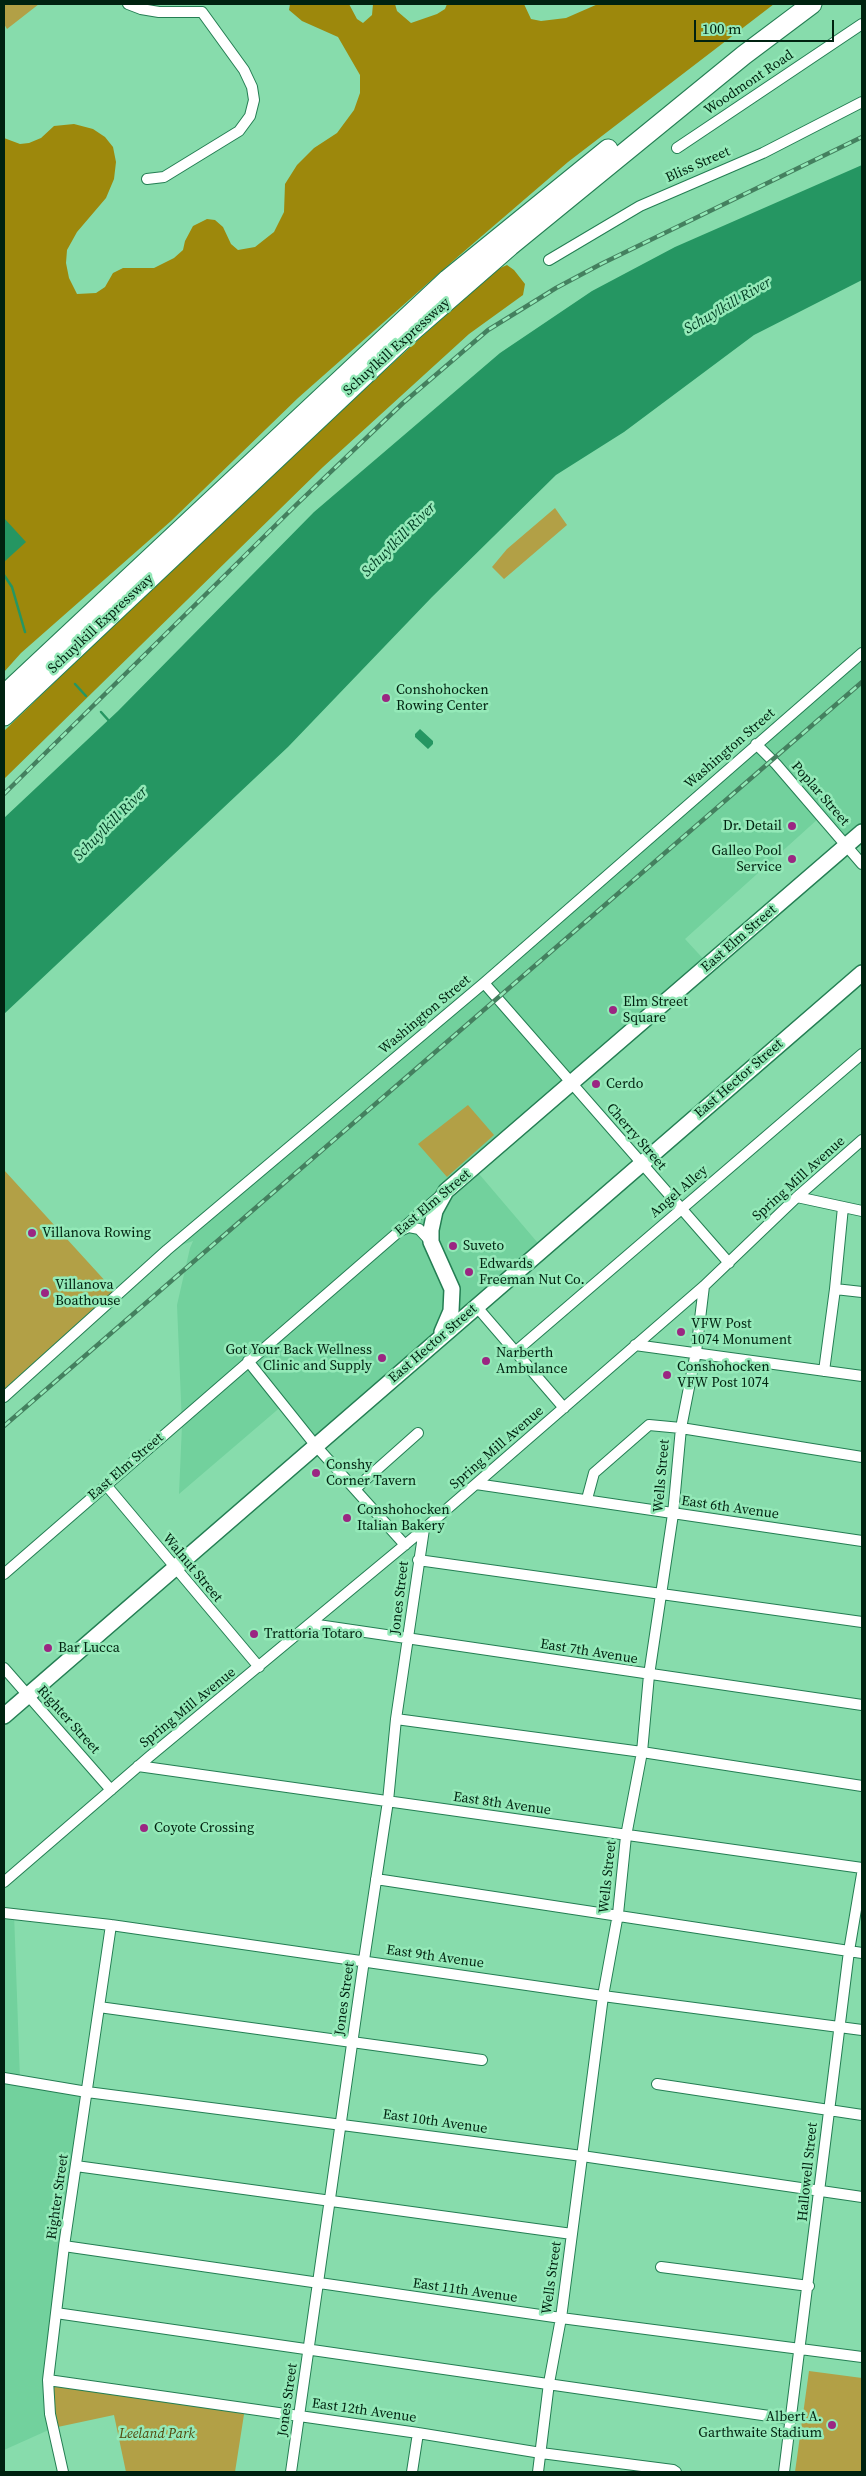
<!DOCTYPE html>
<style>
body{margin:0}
#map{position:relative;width:866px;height:2476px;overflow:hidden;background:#87dcac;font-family:"Source Serif 4",serif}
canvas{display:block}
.frame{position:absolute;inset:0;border:5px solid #002210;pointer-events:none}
.scale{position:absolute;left:694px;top:20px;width:140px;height:22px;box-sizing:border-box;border:2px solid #002210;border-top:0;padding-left:6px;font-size:15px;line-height:18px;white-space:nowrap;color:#002210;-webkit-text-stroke:4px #94e9b8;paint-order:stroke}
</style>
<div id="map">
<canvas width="866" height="2476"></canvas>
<div class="frame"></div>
<div class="scale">100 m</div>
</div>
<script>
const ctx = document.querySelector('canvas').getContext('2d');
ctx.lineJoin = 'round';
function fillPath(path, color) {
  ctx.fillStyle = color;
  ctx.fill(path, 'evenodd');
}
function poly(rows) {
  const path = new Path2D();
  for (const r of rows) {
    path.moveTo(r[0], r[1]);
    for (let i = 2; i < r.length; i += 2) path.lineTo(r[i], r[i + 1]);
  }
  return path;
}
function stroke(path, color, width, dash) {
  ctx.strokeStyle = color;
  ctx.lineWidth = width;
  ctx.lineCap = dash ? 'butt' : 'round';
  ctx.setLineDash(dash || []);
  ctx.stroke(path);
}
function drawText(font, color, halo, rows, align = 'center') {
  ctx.font = font + ' "Source Serif 4",serif';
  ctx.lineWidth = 5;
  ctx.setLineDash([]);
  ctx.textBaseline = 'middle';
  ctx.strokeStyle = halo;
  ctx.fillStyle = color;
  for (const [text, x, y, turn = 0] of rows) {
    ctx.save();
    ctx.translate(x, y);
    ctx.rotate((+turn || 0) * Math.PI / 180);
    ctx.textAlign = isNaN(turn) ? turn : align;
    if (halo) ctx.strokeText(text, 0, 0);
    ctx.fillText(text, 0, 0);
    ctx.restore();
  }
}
fillPath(poly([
 [862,653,862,832,847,846,819,818,685,939,709,965,474,1168,543,1249,316,1446,283,1405,179,1494,182,1425,177,1305,190,1248,193,1241,167,1250],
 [4,1911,14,1913,20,2080,87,2092,48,2380,53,2428,4,2450]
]), '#72d19d');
fillPath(poly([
 [4,4,39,4,7,29,4,24],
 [555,508,567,525,504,579,492,567,507,549],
 [468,1105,494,1135,447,1177,418,1144],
 [4,1170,118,1295,4,1394],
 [809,2371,862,2378,862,2472,795,2472],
 [48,2380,245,2408,235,2472,126,2472,114,2415,53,2428]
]), '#b2a046');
fillPath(poly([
 [290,4,349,4,357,19,363,23,372,15,373,4,395,4,397,11,411,23,437,14,445,9,447,4,524,4,531,19,541,21,566,18,598,4,774,4,568,162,461,254,298,398,171,521,21,653,4,672,4,138,20,144,29,143,41,138,54,126,74,124,93,129,105,137,113,147,116,162,114,179,106,198,77,232,67,250,66,263,69,278,77,294,96,293,105,287,113,273,123,268,154,268,174,258,183,250,185,241,193,226,207,219,215,220,223,227,231,244,238,250,255,247,274,232,284,212,285,184,297,165,314,148,337,133,354,110,360,93,360,75,338,37,302,21,289,10],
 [507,265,514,270,525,284,523,295,469,334,323,467,4,779,4,731,242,502,418,340,498,269]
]), '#9d880c');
fillPath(poly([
 [862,165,862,280,754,335,624,432,556,475,432,597,288,747,4,1014,4,818,118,711,314,512,500,353,592,291,675,247],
 [4,518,26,542,4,562],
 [420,729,433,741,433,744,428,749,415,737,415,734]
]), '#259662');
stroke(poly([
 [4,575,12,587,25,632],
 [75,684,86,696],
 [101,712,110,722]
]), '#259662', 2.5);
const street = poly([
 [128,4,141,9,159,12,202,12],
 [677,148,862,24],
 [147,179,164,177,239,131,250,116,254,100,252,87,244,70,202,12],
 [549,260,640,206,763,153,862,102],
 [756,744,776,764,862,864],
 [484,983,729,1263],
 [797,1197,862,1211],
 [402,1230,409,1227,419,1229,431,1242],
 [835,1289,862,1292],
 [476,1306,564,1408],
 [635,1345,862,1376],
 [515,1352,862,1054],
 [248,1361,316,1446,405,1545],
 [824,1371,835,1289,843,1207],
 [4,1397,167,1250,484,983,862,653],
 [476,1484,862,1541],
 [106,1485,259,1667],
 [355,1489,418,1433],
 [587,1499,594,1473,649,1425,681,1428,862,1457],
 [418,1560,862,1622],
 [4,1574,441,1195],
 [311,1624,862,1705],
 [4,1668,111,1790],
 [396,1719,642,1752,862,1786],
 [138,1766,862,1868],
 [376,1879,862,1953],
 [4,1882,149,1757,424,1529,704,1286,797,1197,862,1140],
 [4,1913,111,1925,603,1996,862,2030],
 [99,2007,482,2060],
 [4,2078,87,2092,582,2156,862,2197],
 [657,2084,862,2115],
 [76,2166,572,2234],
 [64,2246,561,2318,862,2357],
 [661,2267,809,2286],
 [56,2313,790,2419],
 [48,2380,418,2433,541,2453,673,2470,676,2472],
 [63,2472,50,2414,48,2380,64,2246,111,1925],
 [291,2472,364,1960,388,1801,396,1719,424,1529],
 [412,2472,418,2433],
 [538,2472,549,2383,561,2318,603,1996,618,1914,626,1836,642,1752,649,1675,673,1514,681,1428,696,1352,704,1286],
 [784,2472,849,1951,862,1874]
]);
const secondary = poly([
 [442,1332,451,1311,452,1289,431,1242,431,1230,435,1211,446,1191,862,832],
 [4,1716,862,973]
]);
const highway = poly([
 [4,695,448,279,608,149],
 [4,716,401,341,510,246,744,55,812,4]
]);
stroke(street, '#247e53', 12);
stroke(secondary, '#247e53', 18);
stroke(highway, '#247e53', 21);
stroke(street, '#fff', 10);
stroke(secondary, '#fff', 15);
stroke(highway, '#fff', 19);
const rail = poly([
 [4,794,297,504,403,403,488,330,556,288,601,264,862,137],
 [4,1426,862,682]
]);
stroke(rail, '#44805f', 4.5);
stroke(rail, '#94e9b8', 2.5, [8]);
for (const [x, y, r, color] of [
 [386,698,5,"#9b2682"],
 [792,826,5,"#9b2682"],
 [792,859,5,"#9b2682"],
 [613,1010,5,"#9b2682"],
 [596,1084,5,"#9b2682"],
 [32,1233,5,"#9b2682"],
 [453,1246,5,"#9b2682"],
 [469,1272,5,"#9b2682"],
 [45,1293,5,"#9b2682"],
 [681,1332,5,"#9b2682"],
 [382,1358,5,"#9b2682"],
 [486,1361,5,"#9b2682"],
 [667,1375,5,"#9b2682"],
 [316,1473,5,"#9b2682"],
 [347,1518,5,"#9b2682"],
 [254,1634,5,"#9b2682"],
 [48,1648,5,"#9b2682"],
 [144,1828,5,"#9b2682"],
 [832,2425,5,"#9b2682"]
]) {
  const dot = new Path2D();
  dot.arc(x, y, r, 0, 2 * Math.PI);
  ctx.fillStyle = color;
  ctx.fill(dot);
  stroke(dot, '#94e9b8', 2);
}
drawText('14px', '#002210', '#94e9b8', [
 ["Woodmont Road",749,83,-34],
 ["Bliss Street",698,165,-24],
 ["Schuylkill Expressway",397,347,-42],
 ["Schuylkill Expressway",101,624,-43],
 ["Washington Street",730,749,-41],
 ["Poplar Street",820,794,49],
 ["East Elm Street",739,939,-41],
 ["Washington Street",425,1015,-40],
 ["East Hector Street",739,1079,-41],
 ["Cherry Street",636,1137,49],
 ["Spring Mill Avenue",799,1179,-42],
 ["Angel Alley",679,1192,-41],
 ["East Elm Street",433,1203,-40],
 ["East Hector Street",433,1344,-41],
 ["Spring Mill Avenue",497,1448,-41],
 ["East Elm Street",126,1467,-41],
 ["Wells Street",662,1476,-85],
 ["East 6th Avenue",730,1508,8],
 ["Walnut Street",192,1568,50],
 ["Jones Street",400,1598,-83],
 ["East 7th Avenue",589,1652,9],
 ["Spring Mill Avenue",188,1708,-39],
 ["Righter Street",68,1720,48],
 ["East 8th Avenue",502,1804,8],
 ["Wells Street",608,1877,-84],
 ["East 9th Avenue",435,1957,8],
 ["Jones Street",345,1999,-82],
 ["East 10th Avenue",435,2122,8],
 ["Hallowell Street",808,2172,-84],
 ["Righter Street",58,2197,-82],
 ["Wells Street",552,2278,-82],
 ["East 11th Avenue",465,2291,8],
 ["Jones Street",288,2400,-82],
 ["East 12th Avenue",364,2411,8]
]);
drawText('14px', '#002210', '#94e9b8', [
 ["Conshohocken",396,690],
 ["Rowing Center",396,706],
 ["Dr. Detail",782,826,"right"],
 ["Galleo Pool",782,851,"right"],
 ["Service",782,867,"right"],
 ["Elm Street",623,1002],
 ["Square",623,1018],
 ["Cerdo",606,1084],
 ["Villanova Rowing",42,1233],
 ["Suveto",463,1246],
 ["Edwards",479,1264],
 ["Freeman Nut Co.",479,1280],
 ["Villanova",55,1285],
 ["Boathouse",55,1301],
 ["VFW Post",691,1324],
 ["1074 Monument",691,1340],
 ["Got Your Back Wellness",372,1350,"right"],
 ["Clinic and Supply",372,1366,"right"],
 ["Narberth",496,1353],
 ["Ambulance",496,1369],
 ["Conshohocken",677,1367],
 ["VFW Post 1074",677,1383],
 ["Conshy",326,1465],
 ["Corner Tavern",326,1481],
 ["Conshohocken",357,1510],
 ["Italian Bakery",357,1526],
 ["Trattoria Totaro",264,1634],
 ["Bar Lucca",58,1648],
 ["Coyote Crossing",154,1828],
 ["Albert A.",822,2417,"right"],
 ["Garthwaite Stadium",822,2433,"right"]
], 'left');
drawText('italic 14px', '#52470c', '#94e9b8', [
 ["Leeland Park",157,2434]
]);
drawText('italic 15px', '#003e24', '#94e9b8', [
 ["Schuylkill River",728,306,-30],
 ["Schuylkill River",399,540,-45],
 ["Schuylkill River",111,824,-45]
]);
</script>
